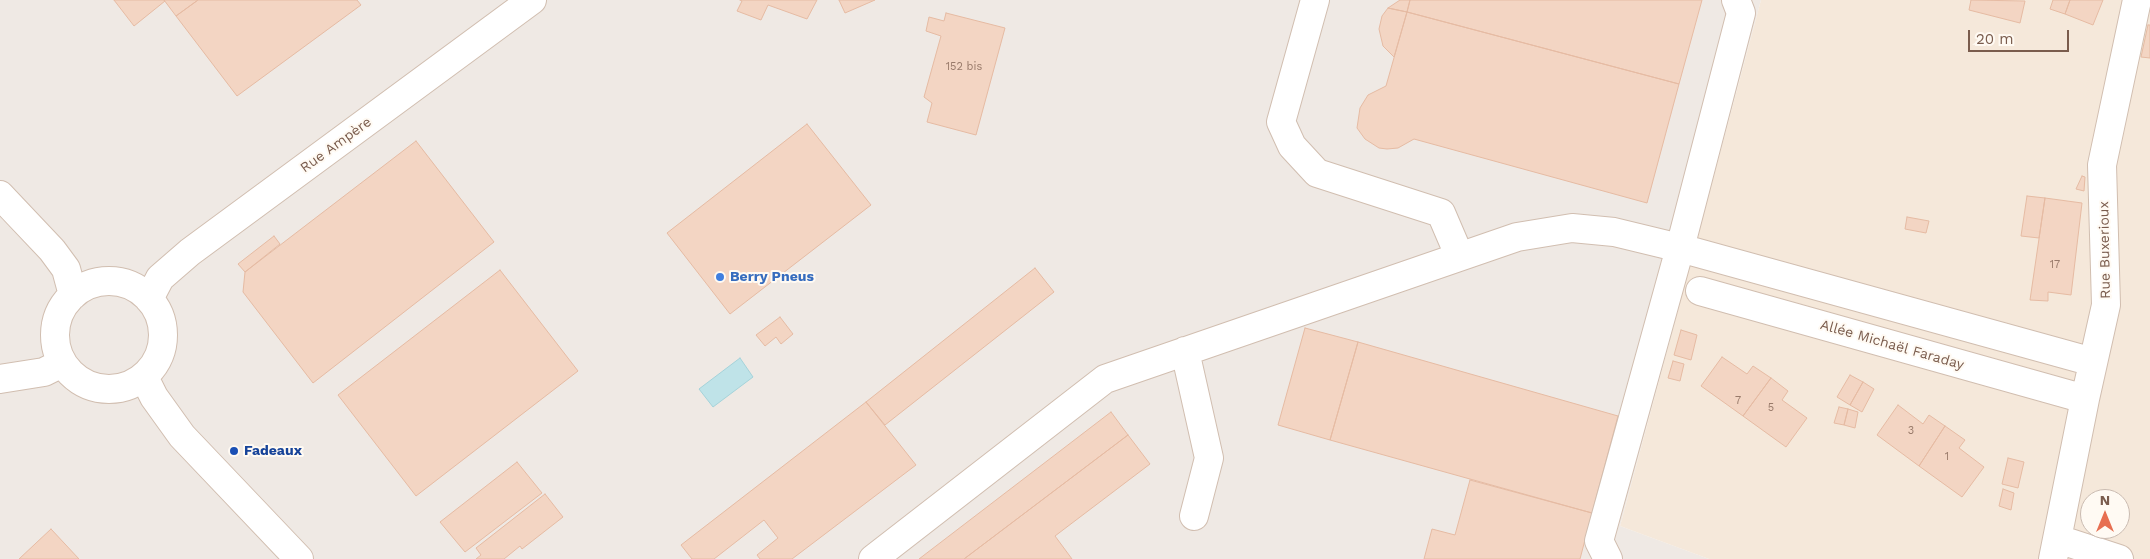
<!DOCTYPE html>
<meta charset="utf-8">
<style>
body{margin:0}
#map{position:relative;width:2150px;height:559px;overflow:hidden;background:#fdf6ec;font-family:"Work Sans",sans-serif}
canvas{display:block}
.north{position:absolute;left:2080px;top:489px;width:50px;height:50px;box-sizing:border-box;background:#fffaf3;border:1px solid #cabbb1;border-radius:50%;rotate:0deg;font-size:14px;font-weight:700;line-height:20px;text-align:center;color:#7a5c4d}
.north::after{content:'';display:block;margin:auto;width:18px;height:22px;background:#e76f51;clip-path:polygon(50% 0,100% 100%,50% 72%,0 100%)}
.scale{position:absolute;left:1968px;top:30px;width:101px;height:22px;box-sizing:border-box;border:2px solid #7a5c4d;border-top:0;padding-left:6px;font-size:15px;line-height:18px;white-space:nowrap;color:#7a5c4d;-webkit-text-stroke:4px #fffaf3;paint-order:stroke}
</style>
<div id="map">
<canvas width="2150" height="559"></canvas>
<div class="north">N</div>
<div class="scale">20 m</div>
</div>
<script>
const ctx = document.querySelector('canvas').getContext('2d');
ctx.lineJoin = 'round';
function fillPath(path, color) {
  ctx.fillStyle = color;
  ctx.fill(path, 'evenodd');
}
function poly(rows) {
  const path = new Path2D();
  for (const r of rows) {
    if (r.length === 3) {
      path.moveTo(r[0] + r[2], r[1]);
      path.arc(r[0], r[1], r[2], 0, 2 * Math.PI);
      continue;
    }
    path.moveTo(r[0], r[1]);
    for (let i = 2; i < r.length; i += 2) path.lineTo(r[i], r[i + 1]);
  }
  return path;
}
function stroke(path, color, width, dash) {
  ctx.strokeStyle = color;
  ctx.lineWidth = width;
  ctx.lineCap = dash ? 'butt' : 'round';
  ctx.setLineDash(dash || []);
  ctx.stroke(path);
}
function drawText(font, color, halo, rows, align = 'center') {
  ctx.font = font + ' "Work Sans",sans-serif';
  ctx.lineWidth = 4;
  ctx.setLineDash([]);
  ctx.textBaseline = 'middle';
  ctx.strokeStyle = halo;
  ctx.fillStyle = color;
  for (const [text, x, y, turn = 0] of rows) {
    ctx.save();
    ctx.translate(x, y);
    ctx.rotate((+turn || 0) * Math.PI / 180);
    ctx.textAlign = isNaN(turn) ? turn : align;
    if (halo) ctx.strokeText(text, 0, 0);
    ctx.fillText(text, 0, 0);
    ctx.restore();
  }
}
fillPath(poly([
 [1761,0,2150,0,2150,559,1709,559,1620,526],
 [2090,499,2120,499,2120,529,2090,529]
]), '#f5e8da');
fillPath(poly([
 [0,0,1761,0,1620,526,1709,559,0,559]
]), '#efe9e4');
const water = poly([
 [740,358,753,377,713,407,699,389,740,358]
]);
fillPath(water, '#bfe3e8');
stroke(water, '#a5d3da', 1);
const building = poly([
 [114,0,164,0,165,1,134,26,114,0],
 [164,0,198,0,176,16,164,0],
 [198,0,357,0,361,5,237,96,176,16,198,0],
 [740,0,817,0,807,19,768,5,761,20,737,11,742,1,740,0],
 [839,0,875,0,845,13,839,0],
 [1400,0,1410,0,1407,12,1388,8,1400,0],
 [1410,0,1702,0,1679,84,1407,12,1410,0],
 [1971,0,2025,1,2020,23,1969,10,1971,0],
 [2053,0,2070,0,2065,14,2050,9,2053,0],
 [2070,0,2103,0,2093,25,2065,14,2070,0],
 [1388,8,1407,12,1394,57,1383,46,1379,29,1382,16,1388,8],
 [1407,12,1679,84,1647,203,1414,139,1398,148,1387,149,1379,148,1365,139,1357,128,1360,108,1368,95,1386,86,1407,12],
 [946,13,1005,28,976,135,927,122,932,103,924,97,941,36,926,31,929,17,944,21,946,13],
 [2148,25,2150,25,2150,58,2141,57,2148,25],
 [807,124,871,205,730,314,667,233,807,124],
 [416,141,494,242,313,383,243,292,245,272,416,141],
 [2082,176,2085,177,2084,191,2076,189,2082,176],
 [2027,196,2045,198,2039,238,2021,236,2027,196],
 [2045,198,2082,203,2071,295,2048,292,2048,301,2030,300,2045,198],
 [1907,217,1929,221,1926,233,1905,229,1907,217],
 [274,236,280,244,245,272,238,264,274,236],
 [1035,268,1054,292,885,425,866,402,1035,268],
 [500,270,578,371,416,496,338,395,500,270],
 [780,317,793,334,781,344,776,337,765,346,756,335,780,317],
 [1305,328,1358,342,1330,440,1278,425,1305,328],
 [1681,330,1697,335,1691,360,1674,355,1681,330],
 [1358,342,1618,416,1592,513,1330,440,1358,342],
 [1722,357,1747,374,1753,366,1771,378,1743,416,1701,386,1722,357],
 [1673,361,1684,364,1680,381,1668,378,1673,361],
 [1850,375,1863,382,1850,405,1837,397,1850,375],
 [1771,378,1788,391,1782,400,1807,418,1786,447,1743,416,1771,378],
 [1863,382,1874,389,1862,412,1850,405,1863,382],
 [866,402,916,465,792,559,760,559,757,555,778,538,764,520,714,559,692,559,681,545,866,402],
 [1898,405,1923,424,1929,415,1945,426,1919,466,1877,435,1898,405],
 [1839,407,1848,409,1844,425,1834,423,1839,407],
 [1848,409,1858,412,1855,428,1844,425,1848,409],
 [1111,412,1128,435,964,559,919,559,1111,412],
 [1945,426,1965,440,1959,448,1984,467,1962,497,1919,466,1945,426],
 [1128,435,1150,464,1055,536,1072,559,964,559,1128,435],
 [2008,458,2024,462,2018,488,2002,484,2008,458],
 [517,462,542,493,465,552,440,522,517,462],
 [1470,480,1592,513,1580,559,1424,559,1432,529,1455,535,1470,480],
 [2003,489,2014,493,2011,510,1999,506,2003,489],
 [545,494,563,517,522,549,520,546,504,559,476,559,481,555,476,548,545,494],
 [51,529,79,559,19,559,51,529]
]);
fillPath(building, '#f3d5c3');
stroke(building, '#e6bba3', 1);
const minor = poly([
 [1315,0,1281,122,1292,146,1317,173,1441,213,1459,255],
 [0,195,52,250,66,269,73,295],
 [109,335,54],
 [1700,291,2085,399],
 [149,299,160,278,190,252,532,0],
 [1185,351,1209,458,1194,516],
 [144,377,154,397,182,436,299,559],
 [0,379,44,372,62,363],
 [2058,539,2119,559],
 [873,559,1105,379,1517,237,1572,228,1614,232,1680,248,2093,362],
 [1608,559,1599,541,1680,248,1741,13,1736,0],
 [2053,559,2085,399,2106,305,2102,165,2137,0]
]);
stroke(minor, '#d1beb0', 30);
stroke(minor, '#fff', 28);
for (const [x, y, r, color] of [
 [720,277,5,"#3f7fe0"],
 [234,451,5,"#1a4fb4"]
]) {
  const dot = new Path2D();
  dot.arc(x, y, r, 0, 2 * Math.PI);
  ctx.fillStyle = color;
  ctx.fill(dot);
  stroke(dot, '#fffaf3', 2);
}
drawText('11px', '#987a6a', null, [
 ["152 bis",964,67],
 ["17",2055,265],
 ["7",1738,401],
 ["5",1771,408],
 ["3",1911,431],
 ["1",1947,457]
]);
drawText('14px', '#7a5c4d', '#fffaf3', [
 ["Rue Ampère",336,145,-36],
 ["Rue Buxerioux",2105,250,-91],
 ["Allée Michaël Faraday",1892,345,16]
]);
drawText('bold 14px', '#366cbe', '#fffaf3', [
 ["Berry Pneus",730,277]
], 'left');
drawText('bold 14px', '#164399', '#fffaf3', [
 ["Fadeaux",244,451]
], 'left');
</script>
